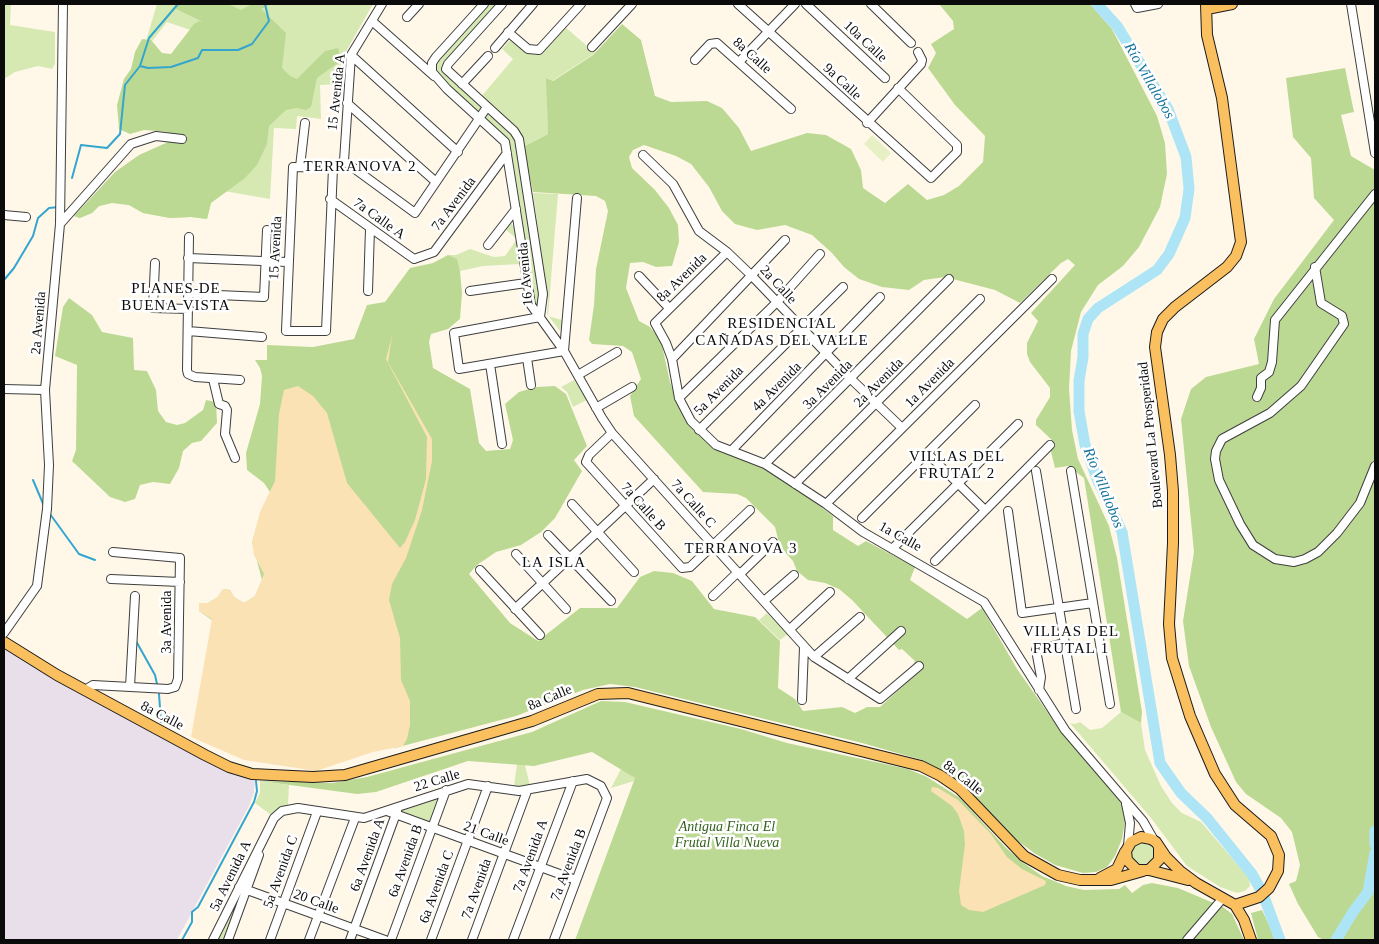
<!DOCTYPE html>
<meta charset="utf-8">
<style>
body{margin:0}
#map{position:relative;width:1379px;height:944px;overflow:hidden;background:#fff8e9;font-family:"Times New Roman",serif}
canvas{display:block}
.frame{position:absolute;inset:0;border:5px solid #0b0b0b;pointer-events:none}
</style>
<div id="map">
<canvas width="1379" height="944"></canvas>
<div class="frame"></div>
</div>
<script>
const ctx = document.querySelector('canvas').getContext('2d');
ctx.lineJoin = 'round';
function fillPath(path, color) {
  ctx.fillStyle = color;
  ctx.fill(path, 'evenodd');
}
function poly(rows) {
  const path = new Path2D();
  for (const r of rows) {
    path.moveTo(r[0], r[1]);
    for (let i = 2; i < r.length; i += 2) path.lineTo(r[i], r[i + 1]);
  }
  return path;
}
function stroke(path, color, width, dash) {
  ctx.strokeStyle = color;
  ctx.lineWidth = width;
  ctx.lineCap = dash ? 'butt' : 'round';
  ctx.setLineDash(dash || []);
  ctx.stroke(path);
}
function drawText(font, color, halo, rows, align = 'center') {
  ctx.font = font + ' "Times New Roman",serif';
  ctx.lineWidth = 5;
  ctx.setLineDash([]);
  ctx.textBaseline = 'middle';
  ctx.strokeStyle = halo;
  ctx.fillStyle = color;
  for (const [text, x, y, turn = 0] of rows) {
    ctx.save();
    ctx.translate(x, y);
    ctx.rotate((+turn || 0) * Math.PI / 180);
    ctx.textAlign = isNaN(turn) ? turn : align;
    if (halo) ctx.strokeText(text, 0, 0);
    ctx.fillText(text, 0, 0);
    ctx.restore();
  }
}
fillPath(poly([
 [4,647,51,677,212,764,231,774,255,781,254,793,249,806,177,940,4,940]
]), '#e8dfea');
fillPath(poly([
 [4,4,11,4,10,25,55,32,55,64,52,69,38,66,15,72,4,79],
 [157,4,373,4,344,55,341,84,320,85,321,119,297,116,296,129,274,128,270,199,224,191,211,203,207,219,191,217,170,218,143,213,129,205,112,203,99,206,92,213,80,218,74,216,115,173,174,148,199,33,167,22,142,54],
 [485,4,495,4,498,7,446,65,484,105,478,115,434,72,437,57],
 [564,26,595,53,552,81,547,78,548,134,523,147,518,131,480,98,513,59,502,49,511,39,526,52,535,55,543,51],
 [487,107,514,131,543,307,533,309,506,145,480,118],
 [533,193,558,194,548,316,562,320,560,331,547,314,548,301],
 [511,223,516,230,518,241,521,264,483,266,460,271,456,259,448,255,456,255,470,249,494,257,505,256,517,239,505,229],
 [574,380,587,400,573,407,567,392,561,387],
 [767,613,788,634,780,640,759,620],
 [1121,712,1141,723,1145,750,1161,786,1172,803,1182,813,1201,822,1249,878,1250,886,1245,891,1237,893,1220,887,1187,866,1151,818,1070,723,1075,724,1080,722,1090,730,1102,728],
 [517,764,525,765,530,786,514,786],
 [621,769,635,778,634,781,611,788],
 [260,781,289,785,288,805,278,809,271,815,255,803,260,793],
 [446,790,432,827,396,814,399,806],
 [1136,841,1153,843,1157,856,1145,868,1132,863,1129,849],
 [239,887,247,890,228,940,213,940]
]), '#d6e9b3');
fillPath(poly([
 [176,4,228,4,241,10,252,4,271,4,261,9,286,33,282,68,290,76,297,79,325,51,338,48,340,55,338,63,317,78,311,107,306,110,297,108,286,110,269,126,267,144,257,165,245,178,211,203,207,219,191,217,170,218,143,213,129,205,112,203,99,206,92,213,80,218,74,216,115,172,139,155,168,142,170,134,168,132,144,130,130,134,119,129,117,105,124,79,131,69,135,52,142,39,151,40,162,53,171,54,194,24,199,21,203,22,176,9],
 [939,4,1090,4,1112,29,1157,116,1165,143,1167,174,1160,207,1139,247,1123,266,1098,285,1081,312,1071,351,1069,389,1072,430,1078,459,1109,526,1117,558,1142,712,1141,723,1121,712,1084,478,1068,466,1055,468,1050,448,1055,443,1036,425,1036,420,1050,397,1050,388,1030,362,1027,354,1027,343,1038,321,1031,313,1075,265,1068,259,1061,263,1020,303,995,290,945,277,924,280,909,290,882,287,859,279,844,267,832,253,812,235,785,225,757,230,735,224,722,211,709,187,691,164,676,156,644,145,633,150,629,157,632,168,655,190,669,208,678,225,679,242,672,266,656,267,643,262,630,263,626,288,639,321,650,327,661,341,670,382,678,403,702,435,760,463,779,475,833,516,833,530,858,546,866,541,915,567,910,580,967,619,982,608,1017,669,1056,724,1122,804,1125,821,1122,839,1115,856,1107,867,1096,872,1083,873,1055,865,1034,853,1018,841,960,781,922,760,862,743,635,687,610,684,583,690,516,716,395,748,199,611,199,603,208,603,218,597,223,589,230,590,234,597,244,603,255,596,262,580,252,542,262,509,270,492,264,483,247,470,246,453,260,404,262,376,260,368,255,360,267,360,267,345,313,347,354,339,367,305,385,302,410,268,433,263,448,255,457,259,460,271,462,293,460,319,448,329,431,334,429,342,433,368,470,389,479,443,486,451,510,449,513,440,505,404,519,392,536,387,555,386,566,394,587,446,574,460,582,471,555,518,541,532,521,545,496,552,477,565,469,574,510,623,538,641,580,608,617,608,640,577,654,571,673,573,692,581,714,609,755,617,780,641,778,688,795,699,803,711,842,707,855,713,867,707,880,707,918,672,913,665,915,661,902,649,899,650,852,600,839,589,825,583,808,580,797,571,793,561,780,547,775,527,746,498,737,494,703,492,634,416,630,396,641,379,632,352,623,346,592,344,589,340,594,305,596,269,608,211,605,201,596,196,533,192,523,147,548,134,546,78,553,81,593,55,622,24,641,40,655,96,671,102,707,101,722,108,739,128,751,151,807,133,826,135,851,149,861,170,863,188,885,203,908,184,927,200,944,195,959,186,983,162,985,136,955,105,928,68,936,53,931,44,954,29,953,21],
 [1345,68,1354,112,1341,115,1351,156,1375,170,1375,940,1324,940,1318,937,1298,904,1289,884,1296,881,1300,865,1292,832,1281,818,1246,794,1236,782,1211,727,1189,666,1183,621,1194,552,1181,419,1191,389,1206,377,1259,364,1254,339,1274,299,1334,220,1314,198,1311,158,1293,137,1286,78],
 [69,298,92,315,102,332,133,338,134,370,147,371,156,390,158,411,166,422,177,425,185,423,203,410,206,400,216,402,217,423,201,441,192,443,183,451,179,468,170,484,153,482,140,485,135,499,125,502,110,497,72,461,76,450,77,365,55,356,63,307],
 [601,701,625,702,741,729,787,743,908,769,927,777,960,798,1005,847,1022,862,1042,876,1066,886,1084,890,1119,889,1125,885,1132,893,1143,885,1152,883,1178,888,1223,907,1232,914,1244,940,575,940,635,778,592,752,534,766,468,761,376,792,357,794,260,781,332,783,367,777,532,732],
 [1262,910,1274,935,1275,940,1258,940,1251,913]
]), '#bcd993');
fillPath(poly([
 [392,336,388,362,432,439,432,461,422,510,406,558,392,584,389,600,400,638,401,680,410,701,410,725,407,739,403,746,373,752,316,771,244,760,191,737,212,619,199,611,199,603,208,603,218,597,223,589,230,590,234,597,244,603,255,596,264,574,254,555,252,542,260,512,275,481,279,414,284,390,298,386,313,396,327,413,347,483,400,548,405,542,415,520,426,479,427,437,386,359],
 [932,787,938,788,958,800,991,834,1007,857,1022,869,1046,881,1045,885,983,912,969,910,961,905,959,891,965,844,964,831,958,814,952,806,931,791]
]), '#fbe2b5');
fillPath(poly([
 [872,135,891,153,883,162,864,144]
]), '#e7f0c5');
stroke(poly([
 [140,66,148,68,171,67,198,58,202,50,238,50,252,44,269,21,265,4],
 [72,178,81,145,107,148,120,134,125,85,140,66,149,38,178,4],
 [4,280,14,268,33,236,38,218,49,208,59,207],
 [33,480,44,506],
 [50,514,79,554,95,560],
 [136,641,155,675,157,684],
 [159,694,161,722],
 [182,940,192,922,192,912,198,907,254,802,257,791,256,781]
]), '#34a5ce', 2);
stroke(poly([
 [1097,4,1117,26,1168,109,1186,157,1189,189,1185,218,1169,254,1157,270,1098,308,1088,319,1083,334,1083,357,1079,381,1079,411,1085,445,1097,479,1122,532,1160,763,1181,793,1207,818,1252,874,1263,894,1280,940],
 [1375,831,1375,844],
 [1336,940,1353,912,1368,892,1375,853]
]), '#aee5f6', 11);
const minor = poly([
 [484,4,436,57,432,63,432,72,447,89,505,142,531,305,564,351,602,418,612,433,814,657,880,699,919,666],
 [502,4,448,64,446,69,514,131,519,139,543,294,540,317],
 [738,4,931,178,957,152,957,145,898,88],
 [806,4,885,78],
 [871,4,911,43],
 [1135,4,1137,8,1158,4],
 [1351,4,1375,153],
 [407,17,419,4],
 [372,21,434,76],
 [508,32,528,49,539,50,581,4],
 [592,47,632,4],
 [495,48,533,4],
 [351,55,458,152],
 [695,60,710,44,717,43,791,109],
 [739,62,795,4],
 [462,84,488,56],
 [347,103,436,182],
 [867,123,921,64,922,60,918,52],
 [643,155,673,184,699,231,727,252,751,275,851,379,902,428],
 [344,161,415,213,487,107],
 [344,161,351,55,382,4],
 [300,167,305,123],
 [333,168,326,331,286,331,293,167,333,168,344,161],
 [330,199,414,259,434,252,507,153],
 [4,215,26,217],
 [60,224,131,144,156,136,182,139],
 [189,237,187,370,188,374,195,377,240,380],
 [488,245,516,209],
 [727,252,655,323,666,343,672,359,679,398,691,421,716,445,765,464,826,504,863,532,984,602,1065,730,1143,821,1155,842],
 [188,258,287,262],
 [155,263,153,308,189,309],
 [1315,267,1321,303,1342,316,1344,324,1301,386,1270,413,1222,439,1216,451,1215,459,1219,480,1240,524,1253,545,1275,559,1294,562,1305,559,1318,552,1337,533,1360,503,1375,466],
 [639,276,669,308],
 [368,291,370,229],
 [470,291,526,283],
 [195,294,264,297,267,230],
 [540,317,454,333,459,369,564,351,577,198],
 [188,331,262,337],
 [527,358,531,385],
 [672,359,785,240],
 [490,364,502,444],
 [578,375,617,352],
 [213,379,219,404,225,406,227,410,225,434,235,458],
 [4,389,45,390],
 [1257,397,1261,388,1261,378,1269,372,1272,362,1275,320,1375,194],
 [679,398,777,302,820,254],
 [596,408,632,387],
 [699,430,843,287],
 [612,433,589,455,586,462,682,568,690,567,750,510],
 [732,450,880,297],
 [927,453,985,510],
 [765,464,949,279],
 [1036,471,1076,709],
 [1071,471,1110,704],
 [795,484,980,299],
 [572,504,634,572],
 [826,504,1052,279],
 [1008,511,1022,613,1093,603],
 [862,518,975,405],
 [548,535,611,601],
 [892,549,1018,424],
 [516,554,566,609],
 [935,561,1050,445],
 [480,570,540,635],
 [740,574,773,542],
 [111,579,180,582],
 [713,596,738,572],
 [764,601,794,575],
 [515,609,654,479],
 [790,629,830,592],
 [4,633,37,586,47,509,49,465,45,390,60,224,63,4],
 [814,657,860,617],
 [848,679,901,631],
 [130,687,135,596],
 [85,690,93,685,168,689,175,687,178,679,180,558,113,552],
 [1039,690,1041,677,1036,650,1064,643],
 [802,700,804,647],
 [1126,804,1130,823,1128,846],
 [387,811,576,880],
 [239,887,385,940],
 [213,940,274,818,282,811,298,808,364,818,468,784,519,791,587,779,601,786,607,798,554,940],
 [228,940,259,855],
 [270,940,317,812],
 [309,940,355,818],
 [350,940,397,811],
 [391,940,446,790],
 [431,940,488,786],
 [472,940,527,791],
 [513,940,573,781],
 [1187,940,1223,898]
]);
const major = poly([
 [1206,4,1207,35,1222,98,1241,242,1236,256,1227,267,1175,307,1163,319,1157,332,1155,347,1170,455,1173,491,1173,543,1169,624,1172,658,1190,716,1215,774,1235,805,1271,836,1279,855,1278,871,1269,888,1259,897,1235,905],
 [1207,9,1232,4],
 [4,642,57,675,205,755,229,767,252,774,313,777,345,775,532,721,598,694,628,693,921,766,941,776,960,789,1024,856,1058,875,1080,880,1111,880,1143,871],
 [1159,847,1159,860,1149,870,1137,870,1127,860,1126,851,1131,842,1141,837,1151,839,1156,842,1166,857,1180,871,1196,883,1235,905,1244,920,1251,940],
 [1149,870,1188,880],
 [1100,878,1117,869,1125,852]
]);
stroke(minor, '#3e3e3e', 10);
stroke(major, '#1c1c1c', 12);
stroke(minor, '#fff', 8);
stroke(major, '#fabf5e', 10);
drawText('14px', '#0b0b0b', '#fff', [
 ["10a Calle",865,42,43],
 ["8a Calle",752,56,42],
 ["9a Calle",842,82,43],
 ["15 Avenida A",337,92,-84],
 ["7a Avenida",454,204,-53],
 ["7a Calle A",379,219,36],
 ["15 Avenida",276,248,-87],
 ["16 Avenida",526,274,-95],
 ["8a Avenida",682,278,-44],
 ["2a Calle",778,285,47],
 ["2a Avenida",39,323,-85],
 ["2a Avenida",879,383,-45],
 ["1a Avenida",930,383,-45],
 ["3a Avenida",828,385,-45],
 ["4a Avenida",777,387,-45],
 ["5a Avenida",719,391,-45],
 ["Boulevard La Prosperidad",1151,435,-96],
 ["7a Calle C",693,504,48],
 ["7a Calle B",643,507,48],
 ["1a Calle",900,537,29],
 ["3a Avenida",167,622,-90],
 ["8a Calle",550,698,-23],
 ["8a Calle",162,716,28],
 ["8a Calle",963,778,38],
 ["22 Calle",437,781,-17],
 ["21 Calle",486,834,20],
 ["6a Avenida A",368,855,-70],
 ["7a Avenida A",531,856,-70],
 ["6a Avenida B",406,861,-70],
 ["7a Avenida B",569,865,-69],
 ["5a Avenida C",281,872,-70],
 ["5a Avenida A",231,876,-64],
 ["6a Avenida C",437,887,-70],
 ["7a Avenida",477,889,-70],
 ["20 Calle",316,902,20]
]);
drawText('italic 14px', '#34621c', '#fff', [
 ["Antigua Finca El",727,827],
 ["Frutal Villa Nueva",727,843]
]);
drawText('italic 15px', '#14739d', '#fff', [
 ["Río Villalobos",1149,81,60],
 ["Río Villalobos",1103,488,68]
]);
ctx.letterSpacing = '1px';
drawText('15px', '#0b0b0b', '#fff', [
 ["TERRANOVA 2",360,167],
 ["PLANES DE",176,289],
 ["BUENA VISTA",176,306],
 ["RESIDENCIAL",782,324],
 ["CAÑADAS DEL VALLE",782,341],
 ["VILLAS DEL",957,457],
 ["FRUTAL 2",957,474],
 ["TERRANOVA 3",741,549],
 ["LA ISLA",554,563],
 ["VILLAS DEL",1071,632],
 ["FRUTAL 1",1071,649]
]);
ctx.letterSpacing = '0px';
</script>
